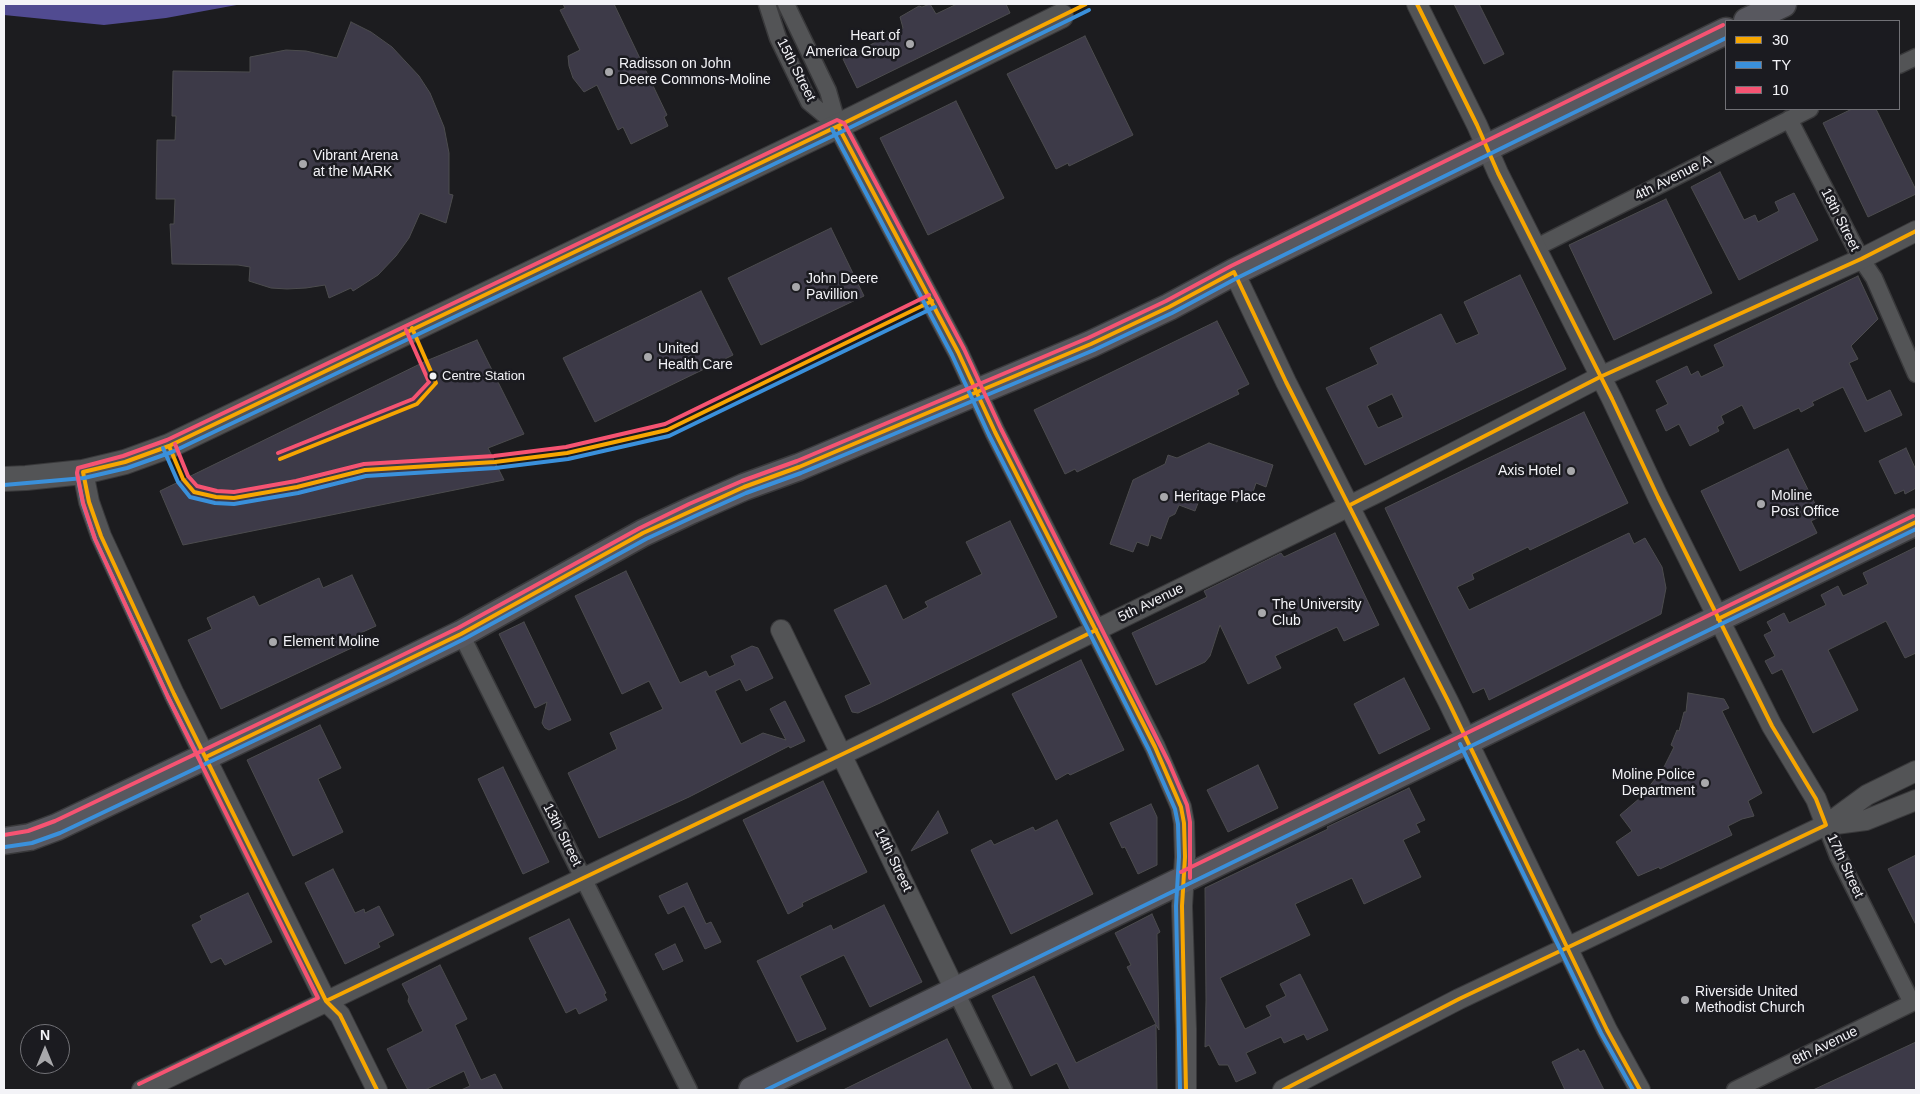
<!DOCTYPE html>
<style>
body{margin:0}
#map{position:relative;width:1920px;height:1094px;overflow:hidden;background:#1c1c1f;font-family:Helvetica,sans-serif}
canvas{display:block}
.frame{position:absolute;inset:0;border:5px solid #f3f3f7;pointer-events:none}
.legend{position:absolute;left:1725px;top:20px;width:175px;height:90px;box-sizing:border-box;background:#1b1b20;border:1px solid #717176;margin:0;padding:6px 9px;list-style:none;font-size:15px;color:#f3f3f7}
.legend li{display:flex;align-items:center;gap:10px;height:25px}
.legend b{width:25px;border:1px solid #717176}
.north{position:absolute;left:20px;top:1024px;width:50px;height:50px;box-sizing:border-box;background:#1b1b20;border:1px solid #717176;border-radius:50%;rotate:0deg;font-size:14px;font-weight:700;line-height:20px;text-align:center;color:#f3f3f7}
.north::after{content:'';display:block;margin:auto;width:18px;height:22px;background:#a8a8ab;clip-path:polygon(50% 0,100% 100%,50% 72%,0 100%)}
</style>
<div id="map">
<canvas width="1920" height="1094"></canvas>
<div class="frame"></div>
<ul class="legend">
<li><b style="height:6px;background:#f7a600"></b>30</li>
<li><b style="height:6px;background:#3a90db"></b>TY</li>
<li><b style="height:6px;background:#f65372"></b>10</li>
</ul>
<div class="north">N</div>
</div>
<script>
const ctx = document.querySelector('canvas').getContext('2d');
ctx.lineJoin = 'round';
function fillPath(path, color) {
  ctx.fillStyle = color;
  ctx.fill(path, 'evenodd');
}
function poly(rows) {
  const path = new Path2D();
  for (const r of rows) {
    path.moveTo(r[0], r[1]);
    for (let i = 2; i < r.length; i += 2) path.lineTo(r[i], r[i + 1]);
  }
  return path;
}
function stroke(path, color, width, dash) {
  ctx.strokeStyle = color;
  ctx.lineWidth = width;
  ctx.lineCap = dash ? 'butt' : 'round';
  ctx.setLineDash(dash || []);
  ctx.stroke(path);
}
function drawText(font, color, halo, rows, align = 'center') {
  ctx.font = font + ' Helvetica,sans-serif';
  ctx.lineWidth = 5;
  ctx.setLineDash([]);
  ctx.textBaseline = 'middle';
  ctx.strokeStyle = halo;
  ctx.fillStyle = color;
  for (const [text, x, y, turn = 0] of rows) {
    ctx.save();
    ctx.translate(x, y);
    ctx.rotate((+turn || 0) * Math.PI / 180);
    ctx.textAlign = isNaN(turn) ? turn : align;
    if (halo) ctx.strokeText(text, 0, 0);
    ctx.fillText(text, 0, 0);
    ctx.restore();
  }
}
fillPath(poly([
 [4,4,242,4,166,18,104,25,4,15]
]), '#514b91');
const building = poly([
 [563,4,614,4,667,115,664,117,668,126,631,144,623,127,618,130,597,85,584,92,573,78,569,66,568,56,580,50,560,10,565,8,563,4],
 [930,4,936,14,957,4,1006,4,1010,13,857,88,843,59,903,28,900,17,919,6,922,7,930,4],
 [1454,4,1479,4,1504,54,1484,64,1454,4],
 [351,22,371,32,392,47,419,76,430,93,444,127,449,153,449,194,453,195,446,223,420,213,409,238,396,256,378,275,353,291,351,288,329,298,325,285,306,288,287,289,271,288,249,281,250,267,238,265,172,264,170,224,174,224,175,199,156,199,157,140,175,140,176,116,172,116,173,71,250,72,250,57,286,50,306,51,337,58,351,22],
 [1085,36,1133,135,1069,166,1068,163,1056,169,1007,74,1085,36],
 [956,101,1004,198,928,235,880,138,956,101],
 [1852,109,1876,109,1916,190,1916,194,1868,217,1823,123,1852,109],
 [1720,172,1744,220,1755,215,1758,222,1779,211,1775,202,1794,193,1818,240,1739,280,1691,187,1720,172],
 [1666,199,1712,293,1614,340,1569,245,1666,199],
 [831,228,864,296,761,345,728,278,831,228],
 [1520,275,1566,369,1365,465,1326,388,1378,364,1370,348,1441,314,1456,344,1479,334,1464,302,1520,275],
 [1392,394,1403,417,1378,428,1367,406,1392,394],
 [1858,276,1878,319,1851,346,1858,359,1849,363,1867,401,1890,390,1902,415,1865,432,1843,387,1812,402,1814,405,1801,412,1799,408,1754,429,1742,405,1721,416,1724,423,1717,427,1719,431,1690,446,1679,424,1666,431,1656,410,1668,404,1656,381,1687,366,1691,375,1698,371,1701,377,1724,366,1714,345,1858,276],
 [701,291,733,355,595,422,563,358,701,291],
 [1217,321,1249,384,1237,390,1239,394,1077,472,1075,469,1065,474,1034,410,1217,321],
 [477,340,524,434,488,448,504,480,183,545,160,491,426,361,477,340],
 [1584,412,1628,503,1530,550,1528,547,1472,574,1474,579,1457,587,1469,610,1629,533,1634,544,1645,538,1662,567,1666,588,1661,614,1489,700,1484,688,1473,693,1385,508,1584,412],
 [1209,443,1273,465,1266,487,1256,483,1252,495,1241,491,1237,502,1216,495,1209,498,1201,495,1195,511,1179,505,1175,514,1169,517,1161,539,1151,535,1148,546,1137,542,1133,552,1110,544,1133,480,1165,464,1168,455,1177,458,1209,443],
 [1906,448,1916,470,1916,488,1905,494,1904,490,1895,494,1879,461,1906,448],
 [1788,449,1821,516,1811,521,1817,533,1740,571,1701,491,1788,449],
 [1010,521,1057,617,880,703,858,713,852,712,845,696,871,684,834,610,886,585,903,620,928,607,925,602,982,574,966,542,1010,521],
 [1335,533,1379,625,1344,641,1337,627,1275,656,1281,668,1248,684,1220,625,1210,656,1205,662,1156,685,1132,633,1207,597,1204,591,1281,553,1284,557,1335,533],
 [1916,547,1916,653,1905,658,1886,621,1828,650,1858,710,1813,733,1782,669,1772,674,1765,661,1775,656,1764,635,1772,631,1767,622,1784,613,1789,623,1826,605,1821,595,1838,586,1843,596,1868,584,1863,573,1916,547],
 [626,571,680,683,706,671,709,677,735,665,731,656,752,646,758,648,773,678,746,691,740,679,715,691,741,744,763,733,786,740,770,709,785,701,805,741,790,748,789,746,689,797,599,838,568,773,617,749,610,733,663,709,649,681,622,694,575,596,626,571],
 [352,575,376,626,354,636,358,645,221,709,188,640,212,629,207,618,254,596,259,606,319,578,323,588,352,575],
 [524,622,571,720,549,730,545,728,542,723,547,702,535,708,499,634,524,622],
 [1081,660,1124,750,1070,775,1068,773,1056,780,1012,694,1081,660],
 [1404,678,1430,729,1379,754,1354,704,1404,678],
 [1688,693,1724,699,1729,708,1722,711,1762,793,1748,801,1754,816,1742,819,1728,826,1732,835,1660,869,1659,867,1638,876,1616,842,1632,831,1620,815,1640,798,1663,769,1674,747,1671,745,1677,730,1679,731,1684,712,1686,712,1688,693],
 [320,725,341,768,318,779,343,832,293,856,247,760,320,725],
 [1258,765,1278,808,1228,832,1207,790,1258,765],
 [503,767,549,862,523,874,478,779,503,767],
 [823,781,867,872,802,903,803,906,788,914,743,820,823,781],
 [1409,788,1425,820,1416,824,1420,832,1403,840,1421,877,1364,904,1352,878,1295,904,1310,935,1220,978,1245,1029,1271,1016,1266,1006,1286,996,1280,984,1300,974,1328,1030,1307,1040,1304,1034,1284,1043,1281,1037,1246,1053,1256,1073,1236,1082,1228,1065,1219,1065,1209,1045,1205,1047,1206,1000,1205,888,1328,829,1327,827,1409,788],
 [1151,804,1157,817,1157,865,1138,874,1125,847,1122,848,1110,823,1151,804],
 [938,811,948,833,911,851,938,811],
 [1057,820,1093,894,1011,934,971,850,991,840,994,845,1033,827,1035,831,1057,820],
 [1916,855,1916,925,1888,869,1916,855],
 [333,869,355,913,364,909,365,913,379,906,394,935,378,943,380,947,345,964,305,883,333,869],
 [687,883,706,924,711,922,721,942,705,949,684,906,668,914,659,896,687,883],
 [248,893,272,942,225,965,221,958,211,963,192,925,202,920,200,916,248,893],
 [884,905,922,982,870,1007,844,955,800,976,826,1029,797,1042,757,961,831,925,833,930,884,905],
 [1152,914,1160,932,1157,934,1159,1030,1156,1025,1157,1090,1070,1090,1057,1063,1031,1076,992,996,1034,976,1076,1063,1156,1024,1127,967,1131,965,1115,933,1152,914],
 [569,919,606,993,604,994,607,1000,579,1014,576,1008,566,1013,529,938,569,919],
 [675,944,683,961,663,970,655,954,675,944],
 [440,965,467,1019,455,1025,481,1080,495,1074,503,1090,461,1090,470,1086,464,1071,425,1090,408,1090,395,1065,387,1049,423,1031,408,1001,409,997,402,984,440,965],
 [947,1039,972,1090,843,1090,947,1039],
 [1916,1042,1916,1090,1813,1090,1916,1042],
 [1578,1049,1580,1052,1584,1050,1604,1090,1565,1090,1552,1062,1578,1049]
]);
fillPath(building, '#3d3a48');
stroke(building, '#4c4c4e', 1);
const minor = poly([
 [767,4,778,38,809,102,838,126],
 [786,4,828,91,838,126],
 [1899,65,1916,57],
 [1789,119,1861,259,1874,278,1916,374],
 [1535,248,1810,109],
 [461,634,689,1090],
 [1826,825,1838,856,1912,1003],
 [956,992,1004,1090],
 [1735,1090,1916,1001]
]);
const tertiary = poly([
 [1417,4,1477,125,1498,173,1612,399,1658,497,1772,726,1816,799,1826,825],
 [838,126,958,352,995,432,1155,747,1181,807,1184,823,1185,857,1182,906,1186,1029,1186,1090],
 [1234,272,1286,382,1448,701,1607,1030,1640,1090],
 [83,472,89,502,101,536,174,694,326,1001,340,1015,377,1090],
 [781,630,956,992],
 [1828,825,1866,820,1916,800],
 [142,1090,872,740,1380,491,1600,377,1861,259,1916,231],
 [1283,1090,1459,999,1826,825,1867,795,1916,771]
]);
const secondary = poly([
 [4,479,26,478,83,472,125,462,169,446,838,126,1061,16]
]);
const primary = poly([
 [1747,21,1783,4],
 [4,841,30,837,57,827,387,670,461,634,643,533,692,510,744,487,799,467,1091,344,1169,307,1234,272,1486,148,1726,31],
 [752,1090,1916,522]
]);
stroke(minor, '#39393b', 19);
stroke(tertiary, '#39393b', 22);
stroke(secondary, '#39393b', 26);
stroke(primary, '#39393b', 29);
stroke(minor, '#535456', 16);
stroke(tertiary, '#535456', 20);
stroke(secondary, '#535456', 24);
stroke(primary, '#58585f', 26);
stroke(poly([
 [838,126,958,352,995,432,1155,747,1181,807,1184,823,1185,857,1182,906,1186,1090],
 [169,446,183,479,194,492,216,497,234,498,297,487,365,470,495,462,567,453,667,430,932,301],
 [280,459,417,404,436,383,412,328],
 [1350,505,1600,377,1861,259,1916,231],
 [1718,619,1916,522],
 [206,757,461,634,643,533,744,487,799,467,1091,344,1169,307,1234,272,1286,382,1448,701,1607,1030,1640,1090],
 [326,1001,872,740,1096,630],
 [377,1090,340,1015,326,1001,174,694,101,536,89,502,83,472,125,462,169,446,838,126,1086,4],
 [1283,1090,1459,999,1826,825,1816,799,1772,726,1658,497,1612,399,1498,173,1477,125,1417,4]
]), '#f7a600', 4);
stroke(poly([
 [832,129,952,355,989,435,1149,750,1175,809,1178,824,1179,857,1176,906,1180,1090],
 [163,448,178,482,190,497,215,503,234,504,298,493,366,476,495,468,568,459,669,436,935,307],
 [77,473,83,504,95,539,168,697,200,760],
 [4,485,84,478,127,468,172,452,841,132,1089,10],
 [1460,744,1601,1033,1633,1090],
 [5,847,32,843,60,833,390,676,464,639,646,539,695,516,746,493,801,473,1094,350,1172,313,1237,278,1726,38],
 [766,1090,1916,529]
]), '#3a90db', 4);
stroke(poly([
 [175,444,188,476,197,486,217,491,234,492,296,481,364,464,494,456,566,447,665,424,929,295],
 [278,453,413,399,429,382,406,330],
 [4,835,28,831,55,821,384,664,458,628,640,528,689,504,742,481,797,461,1088,338,1166,301,1231,266,1723,25],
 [1181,872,1913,516],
 [139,1084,318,998,168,697,95,539,83,503,77,473,78,468,123,456,167,440,837,120,844,123,964,349,1001,429,1169,763,1187,805,1190,822,1190,878]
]), '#f65372', 4);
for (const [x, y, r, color] of [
 [910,44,5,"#a8a8ab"],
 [609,72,5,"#a8a8ab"],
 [303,164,5,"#a8a8ab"],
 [796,287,5,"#a8a8ab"],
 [648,357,5,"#a8a8ab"],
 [433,376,4.5,"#f3f3f7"],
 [1571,471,5,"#a8a8ab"],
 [1164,497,5,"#a8a8ab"],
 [1761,504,5,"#a8a8ab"],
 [1262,613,5,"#a8a8ab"],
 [273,642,5,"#a8a8ab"],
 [1705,783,5,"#a8a8ab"],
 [1685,1000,5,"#a8a8ab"]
]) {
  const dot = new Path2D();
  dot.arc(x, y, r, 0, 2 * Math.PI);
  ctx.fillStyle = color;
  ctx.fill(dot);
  stroke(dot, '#1b1b20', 2);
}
drawText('13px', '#f3f3f7', '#1b1b20', [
 ["Centre Station",442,376]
], 'left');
drawText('14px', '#f3f3f7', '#1b1b20', [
 ["Heart of",900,36,"right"],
 ["America Group",900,52,"right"],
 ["Radisson on John",619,64],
 ["Deere Commons-Moline",619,80],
 ["Vibrant Arena",313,156],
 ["at the MARK",313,172],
 ["John Deere",806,279],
 ["Pavillion",806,295],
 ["United",658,349],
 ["Health Care",658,365],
 ["Axis Hotel",1561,471,"right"],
 ["Moline",1771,496],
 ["Post Office",1771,512],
 ["Heritage Place",1174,497],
 ["The University",1272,605],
 ["Club",1272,621],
 ["Element Moline",283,642],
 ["Moline Police",1695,775,"right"],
 ["Department",1695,791,"right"],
 ["Riverside United",1695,992],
 ["Methodist Church",1695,1008]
], 'left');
drawText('14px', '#f3f3f7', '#1b1b20', [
 ["15th Street",796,70,63],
 ["4th Avenue A",1673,178,-27],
 ["18th Street",1840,220,63],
 ["5th Avenue",1151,603,-26],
 ["13th Street",562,835,63],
 ["14th Street",893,860,64],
 ["17th Street",1845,866,65],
 ["8th Avenue",1825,1046,-26]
]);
</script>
